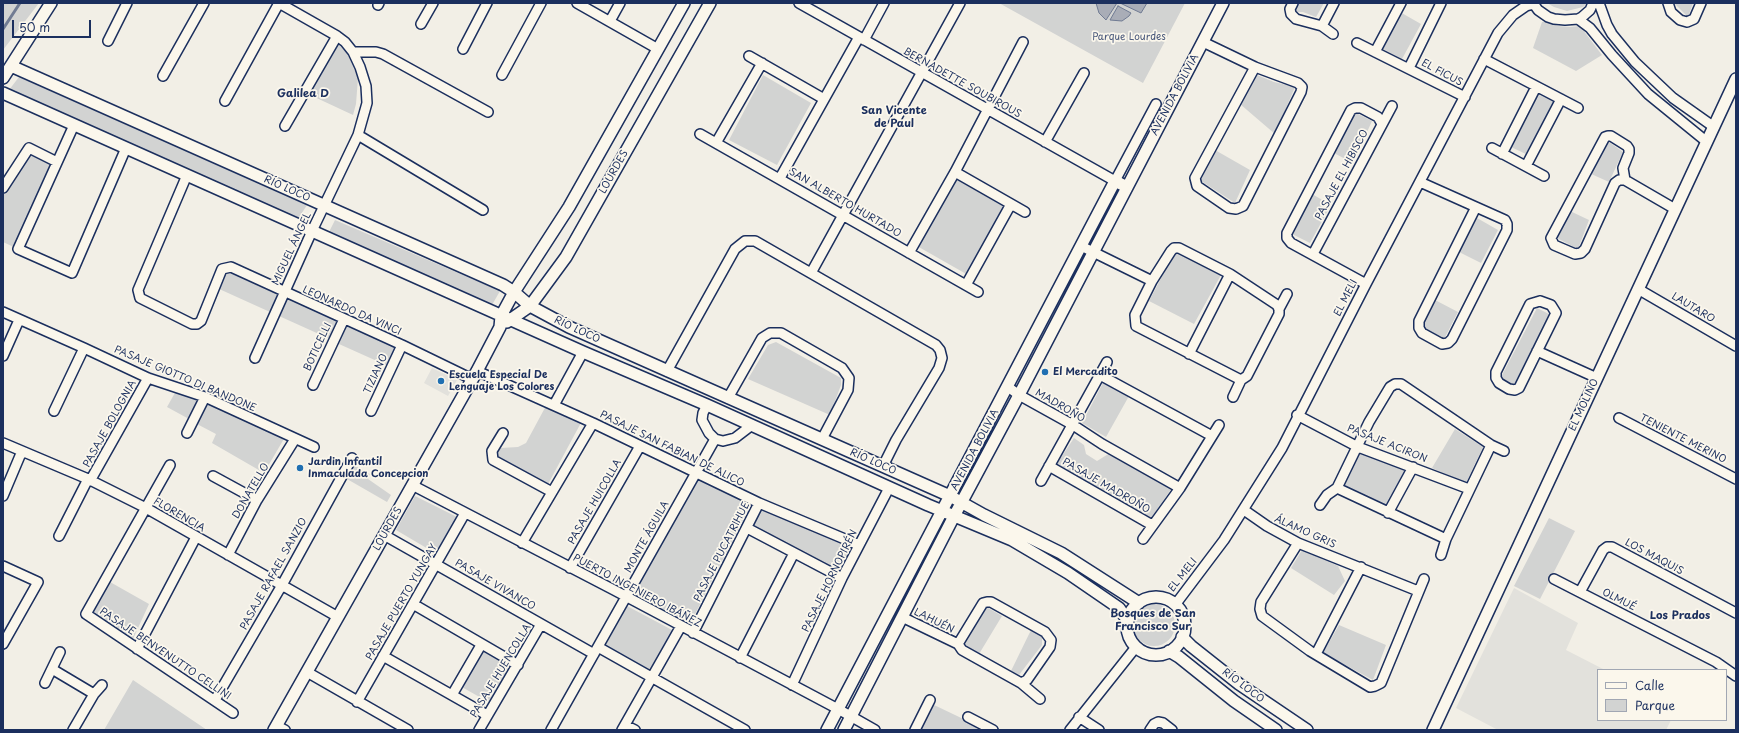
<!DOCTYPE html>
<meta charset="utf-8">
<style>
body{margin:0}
#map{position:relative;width:1739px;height:733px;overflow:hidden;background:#f2efe6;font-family:"Playpen Sans",sans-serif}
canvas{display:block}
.frame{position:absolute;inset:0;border:4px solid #1b2f5e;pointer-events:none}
.legend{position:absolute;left:1597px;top:669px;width:130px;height:52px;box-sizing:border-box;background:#fbf7ec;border:1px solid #a1a7b3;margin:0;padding:5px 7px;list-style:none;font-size:12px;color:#1b2f5e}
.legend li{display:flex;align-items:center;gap:8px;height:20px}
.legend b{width:20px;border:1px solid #a1a7b3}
.scale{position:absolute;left:12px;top:20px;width:79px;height:18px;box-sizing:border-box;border:2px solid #1b2f5e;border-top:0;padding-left:5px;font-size:12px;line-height:14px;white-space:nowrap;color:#1b2f5e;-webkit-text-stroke:3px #fbf7ec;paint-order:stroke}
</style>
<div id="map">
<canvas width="1739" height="733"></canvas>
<div class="frame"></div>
<ul class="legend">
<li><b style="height:5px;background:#fbf7ec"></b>Calle</li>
<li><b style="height:11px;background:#d2d3d2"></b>Parque</li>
</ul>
<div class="scale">50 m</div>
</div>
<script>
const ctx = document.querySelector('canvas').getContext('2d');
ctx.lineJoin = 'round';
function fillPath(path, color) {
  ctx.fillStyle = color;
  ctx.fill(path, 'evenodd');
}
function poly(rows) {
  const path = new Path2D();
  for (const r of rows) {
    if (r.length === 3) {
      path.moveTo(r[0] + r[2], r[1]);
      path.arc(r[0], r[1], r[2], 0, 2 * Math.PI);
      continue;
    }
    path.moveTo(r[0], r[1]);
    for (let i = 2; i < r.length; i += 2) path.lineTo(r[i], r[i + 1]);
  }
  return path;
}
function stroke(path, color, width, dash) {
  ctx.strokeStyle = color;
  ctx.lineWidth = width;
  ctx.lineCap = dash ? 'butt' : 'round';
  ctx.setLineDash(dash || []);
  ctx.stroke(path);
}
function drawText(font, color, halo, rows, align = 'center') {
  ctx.font = font + ' "Playpen Sans",sans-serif';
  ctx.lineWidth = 3.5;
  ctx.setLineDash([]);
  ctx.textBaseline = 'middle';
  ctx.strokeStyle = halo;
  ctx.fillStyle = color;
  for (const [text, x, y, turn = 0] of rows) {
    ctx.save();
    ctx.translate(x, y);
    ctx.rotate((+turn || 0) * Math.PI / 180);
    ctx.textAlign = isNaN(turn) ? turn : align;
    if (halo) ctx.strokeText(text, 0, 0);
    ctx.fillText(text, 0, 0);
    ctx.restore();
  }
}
fillPath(poly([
 [432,368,457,380,448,396,424,383],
 [1514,588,1578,623,1566,650,1605,670,1598,670,1598,720,1671,720,1666,730,1498,730,1456,708]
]), '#e2e1dc');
fillPath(poly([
 [3,3,39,3,3,50],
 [999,3,1185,3,1143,83],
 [1296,3,1324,3,1316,17,1303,12,1292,12],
 [1547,3,1587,3,1583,7,1567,11,1554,7],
 [1674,3,1693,3,1688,17],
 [1400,12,1421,24,1402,59,1383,49,1384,43],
 [1542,22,1549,22,1558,26,1570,27,1580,26,1602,55,1576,71,1533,48],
 [338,44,347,53,358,78,356,104,353,115,308,94],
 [763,75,811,103,777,165,729,140],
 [1257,75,1274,82,1295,87,1275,134,1240,104],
 [19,77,307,205,298,219,9,90],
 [1537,94,1554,102,1528,155,1511,147],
 [1354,112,1372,121,1353,163,1332,152],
 [1606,140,1623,152,1609,182,1589,173],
 [1215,150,1250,170,1235,203,1198,179],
 [30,153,52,164,16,248,3,242,3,193],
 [956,178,1005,206,968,275,917,246],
 [1312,194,1331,205,1310,243,1292,234],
 [1570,211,1589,220,1578,249,1555,237],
 [1477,218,1498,230,1481,263,1459,252],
 [335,220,500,291,492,305,328,234],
 [1175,252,1221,275,1194,324,1149,301],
 [224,270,277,294,270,312,217,288],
 [288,299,337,321,330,339,279,316],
 [1435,300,1458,312,1443,341,1421,327],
 [1537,308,1549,314,1514,387,1500,379],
 [347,325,396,348,388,366,339,344],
 [776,342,841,378,841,385,830,415,748,379,768,345],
 [1104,381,1129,396,1106,437,1082,423],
 [176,391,199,401,189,419,167,407],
 [207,403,285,437,264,473,212,443,216,434,195,423],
 [547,404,583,419,547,486,495,455,501,448,518,447,526,443],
 [1455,429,1483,447,1466,483,1432,468],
 [1074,438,1084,445,1086,454,1097,461,1110,453,1172,488,1151,518,1056,465],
 [1360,451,1407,471,1388,510,1341,489],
 [354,465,370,474,368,479,391,495,387,502,347,479],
 [696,478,752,502,689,626,632,597],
 [415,496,457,517,435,553,396,530],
 [762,508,853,545,839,573,752,527],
 [1549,518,1575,531,1540,599,1514,586],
 [1302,550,1338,566,1345,581,1334,595,1291,568],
 [110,582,149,604,133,639,91,611],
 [1154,625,21],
 [983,605,1002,616,979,654,963,643],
 [627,606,674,631,651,671,605,646],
 [1339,625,1386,645,1373,680,1323,653],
 [1031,630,1042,635,1042,645,1019,675,1011,671],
 [481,650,513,668,492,704,460,686],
 [133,680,207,730,104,730],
 [932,704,978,726,976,730,918,730]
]), '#d2d3d2');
const water = poly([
 [1096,3,1117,3,1106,20,1099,13,1096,3],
 [1120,3,1147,3,1141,13,1120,3],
 [1118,6,1131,13,1129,16,1122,21,1110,20,1118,6]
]);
fillPath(water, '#a9adb7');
stroke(water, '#707b93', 1);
stroke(poly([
 [3,29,20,3]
]), '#707b93', 3);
const minor = poly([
 [577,3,658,49],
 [799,3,1115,181,1156,104],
 [1293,3,1290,9,1291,14,1296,19,1322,26,1333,34],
 [1533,3,1538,10,1548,17,1554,19,1565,20,1578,19,1582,17,1590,10,1593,3],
 [1599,3,1607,25,1612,34,1635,62,1673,98,1714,127],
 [1668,3,1671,12,1680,20,1687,22,1694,19,1701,3],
 [378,5,379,3],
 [1578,19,1590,28,1612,55,1648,94,1707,142],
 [610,21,620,3],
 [421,24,433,3],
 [1322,26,1334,3],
 [864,40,884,3],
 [108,41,127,3],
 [1203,42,1255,67,1298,83,1302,87,1301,92,1243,206,1236,209,1229,208,1197,186,1195,178,1255,67],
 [1357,43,1465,97],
 [463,49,487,3],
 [353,52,376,52,383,54,488,112],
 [1375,52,1401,3],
 [749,56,824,99],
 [1484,59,1578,108],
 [1409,68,1441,3],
 [502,75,541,3],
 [163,76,204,3],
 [225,101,279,3],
 [74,125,18,249,72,273,126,148],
 [285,126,337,36],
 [700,134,978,292],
 [358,135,483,210],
 [1045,142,1084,73],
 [716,143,762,63],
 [1492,148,1544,176],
 [1502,154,1536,87],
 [1526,166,1561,99],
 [955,172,1025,212],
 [187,175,138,290,140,298,192,324,197,324,201,321,222,269,231,267,402,345,472,379],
 [780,178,859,37],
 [1625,180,1623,168,1629,153,1629,149,1627,146,1611,136,1608,136,1605,137,1551,238,1554,245,1575,254,1581,253,1585,249,1615,183,1619,180,1625,180,1675,209],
 [1420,182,1505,220,1507,224,1507,230,1452,339,1448,343,1442,344,1422,333,1419,328,1419,321,1476,207],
 [3,188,29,148,57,162],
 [1081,246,1152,281],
 [909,253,955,172,1023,42],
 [1313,254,1392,106],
 [811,273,960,3],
 [1366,284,1291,243,1287,238,1287,233,1351,110,1355,108,1361,108,1378,117,1382,124],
 [966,285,1011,204],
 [1638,289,1736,346],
 [1540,301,1551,305,1556,313,1519,388,1515,390,1509,389,1499,383,1496,378,1496,372,1530,304,1540,301],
 [3,312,84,348,148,378,205,397,314,447],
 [1537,351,1597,378],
 [1189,354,1230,274],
 [3,356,19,320],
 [255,358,312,231,358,135,367,103,366,86,360,67,353,52,345,42,337,36,279,3],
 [477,371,593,423,759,503,859,545],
 [667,371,735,249,745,241,755,241,936,345,940,350,942,358,939,368,896,440,883,466],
 [1100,375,1212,436],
 [1241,380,1136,326,1135,315,1152,281,1171,251,1174,248,1179,248,1230,274,1277,305,1279,309],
 [313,385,344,319],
 [1008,387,1019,395,1073,425,1102,444,1180,488],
 [1233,397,1241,380,1247,376,1279,314,1279,309,1287,294],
 [728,398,762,338,770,333,781,333,842,368,849,378,848,390,822,439],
 [554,405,583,352],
 [707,405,703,413,702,420,709,433,715,439,723,441,735,438,752,425],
 [54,411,84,348],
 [371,411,402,345],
 [1297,415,1358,447,1469,489],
 [1619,418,1736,479],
 [187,433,205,397],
 [503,433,492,451,493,460,552,492],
 [3,443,88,479,146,508,338,617],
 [170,465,86,614,233,713],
 [1049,466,1152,525],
 [213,476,257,500],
 [90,481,148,378],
 [1041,481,1107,362],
 [412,485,614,590,838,709,875,730],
 [1337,488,1446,539],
 [3,496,22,451],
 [1320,505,1327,495,1337,488,1369,422,1390,387,1395,384,1401,384,1491,445,1504,451],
 [1244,510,1267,526,1298,543,1418,591],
 [1388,513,1413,467],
 [747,528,842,578],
 [384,535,594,654],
 [59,536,88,479],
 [1143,539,1180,488,1219,425],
 [522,543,593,423],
 [1298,543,1261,602,1260,609,1262,616,1310,651,1370,687,1375,686,1381,683,1424,579],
 [228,555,257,500,295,439],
 [1441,555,1446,539,1491,445],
 [3,566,38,582,3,644],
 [570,568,640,446],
 [1554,579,1716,662,1736,676],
 [1580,592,1603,550,1607,547,1612,547,1736,613],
 [413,604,518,665],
 [1175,605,1224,540,1282,448,1366,284,1498,33,1513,15,1526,6,1534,4],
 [902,617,958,644,962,650,1021,683,1027,680,1050,647,1051,640,1045,632,991,602,987,602,983,603,958,644],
 [693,633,759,503],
 [598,647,745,730],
 [137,649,196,537],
 [1316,654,1361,567],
 [383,656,487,715],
 [740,658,794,553],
 [52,669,94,694],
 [307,672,408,730],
 [45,683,60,652],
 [1021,683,1040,699],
 [792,685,842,578,889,488],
 [452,695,481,645],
 [215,700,282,585,352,458],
 [357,702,465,513],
 [968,717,993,730],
 [1079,717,1099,730],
 [625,725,635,730],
 [277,726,285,730],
 [73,730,94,694,102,685],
 [479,730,541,624],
 [551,730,715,439],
 [622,730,681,626],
 [915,730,930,700],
 [1070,730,1136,647],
 [1150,730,1154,724,1158,722,1163,723,1172,730]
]);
const tertiary = poly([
 [11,66,503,285,514,292,530,306,569,327,950,496,984,515,1061,553,1139,603],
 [3,78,51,3],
 [3,93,583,352,707,405,928,505,1012,540,1068,573,1119,608,1128,621],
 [507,322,530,306,566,257,710,3],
 [1156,626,29],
 [1182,637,1191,646,1239,684,1307,730],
 [1169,651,1179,657,1234,701,1276,730],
 [274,730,477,371,500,327,501,316,514,292,569,207,684,3],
 [827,730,1115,181,1127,187],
 [844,730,952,520,1019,395,1223,3],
 [1433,730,1736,79]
]);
stroke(minor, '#1b2f5e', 12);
stroke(tertiary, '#1b2f5e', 14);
stroke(minor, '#fbf7ec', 9);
stroke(tertiary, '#fbf7ec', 11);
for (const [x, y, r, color] of [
 [1045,372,4,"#1f6fb2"],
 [441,381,4,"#1f6fb2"],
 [300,468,4,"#1f6fb2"]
]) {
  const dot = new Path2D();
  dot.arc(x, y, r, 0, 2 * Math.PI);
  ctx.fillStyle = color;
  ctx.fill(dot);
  stroke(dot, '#fbf7ec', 1.5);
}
drawText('10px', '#49587b', '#fbf7ec', [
 ["Parque Lourdes",1129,37]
]);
drawText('10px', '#1b2f5e', '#fbf7ec', [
 ["EL FICUS",1442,73,28],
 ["BERNADETTE SOUBIROUS",962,83,29],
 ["AVENIDA BOLIVIA",1175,95,-62],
 ["LOURDES",614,172,-61],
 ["PASAJE EL HIBISCO",1342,175,-62],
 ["RÍO LOCO",287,189,24],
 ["SAN ALBERTO HURTADO",845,203,30],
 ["MIGUEL ÁNGEL",292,249,-65],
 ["EL MELI",1346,298,-63],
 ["LAUTARO",1693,308,31],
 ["LEONARDO DA VINCI",352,311,24],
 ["RÍO LOCO",577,330,25],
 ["BOTICELLI",318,347,-65],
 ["TIZIANO",376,374,-65],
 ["PASAJE GIOTTO DI BANDONE",185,379,23],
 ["EL MOLINO",1584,405,-65],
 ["MADROÑO",1060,406,30],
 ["PASAJE BOLOGNIA",110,424,-61],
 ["TENIENTE MERINO",1683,439,27],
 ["PASAJE ACIRON",1387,444,22],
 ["PASAJE SAN FABIAN DE ALICO",672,449,26],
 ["AVENIDA BOLIVIA",975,450,-62],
 ["RÍO LOCO",873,462,24],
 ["PASAJE MADROÑO",1106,486,30],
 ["DONATELLO",251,491,-60],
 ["PASAJE HUICOLLA",595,502,-60],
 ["FLORENCIA",179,515,30],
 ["LOURDES",388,529,-61],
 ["ÁLAMO GRIS",1305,532,24],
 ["MONTE ÁGUILA",647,537,-61],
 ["PASAJE PUCATRIHUE",722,552,-63],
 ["LOS MAQUIS",1654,557,28],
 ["PASAJE RAFAEL SANZIO",274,574,-61],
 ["EL MELI",1183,575,-52],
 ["PASAJE HORNOPIRÉN",830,581,-64],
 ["PASAJE VIVANCO",495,585,30],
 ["PUERTO INGENIERO IBÁÑEZ",637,591,28],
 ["OLMUÉ",1619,600,27],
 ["PASAJE PUERTO YUNGAY",402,602,-60],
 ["LAHUÉN",934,621,26],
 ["PASAJE BENVENUTTO CELLINI",165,654,34],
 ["PASAJE HUENCOLLA",501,671,-59],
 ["RÍO LOCO",1243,686,37]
]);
drawText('bold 10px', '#1b2f5e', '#fbf7ec', [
 ["El Mercadito",1053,372],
 ["Escuela Especial De",449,375],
 ["Lenguaje Los Colores",449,387],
 ["Jardin Infantil",308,462],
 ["Inmaculada Concepcion",308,474]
], 'left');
drawText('bold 11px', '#1b2f5e', '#fbf7ec', [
 ["Galilea D",303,94],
 ["San Vicente",894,111],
 ["de Paul",894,124],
 ["Bosques de San",1153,614],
 ["Francisco Sur",1153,627],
 ["Los Prados",1680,616]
]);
</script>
